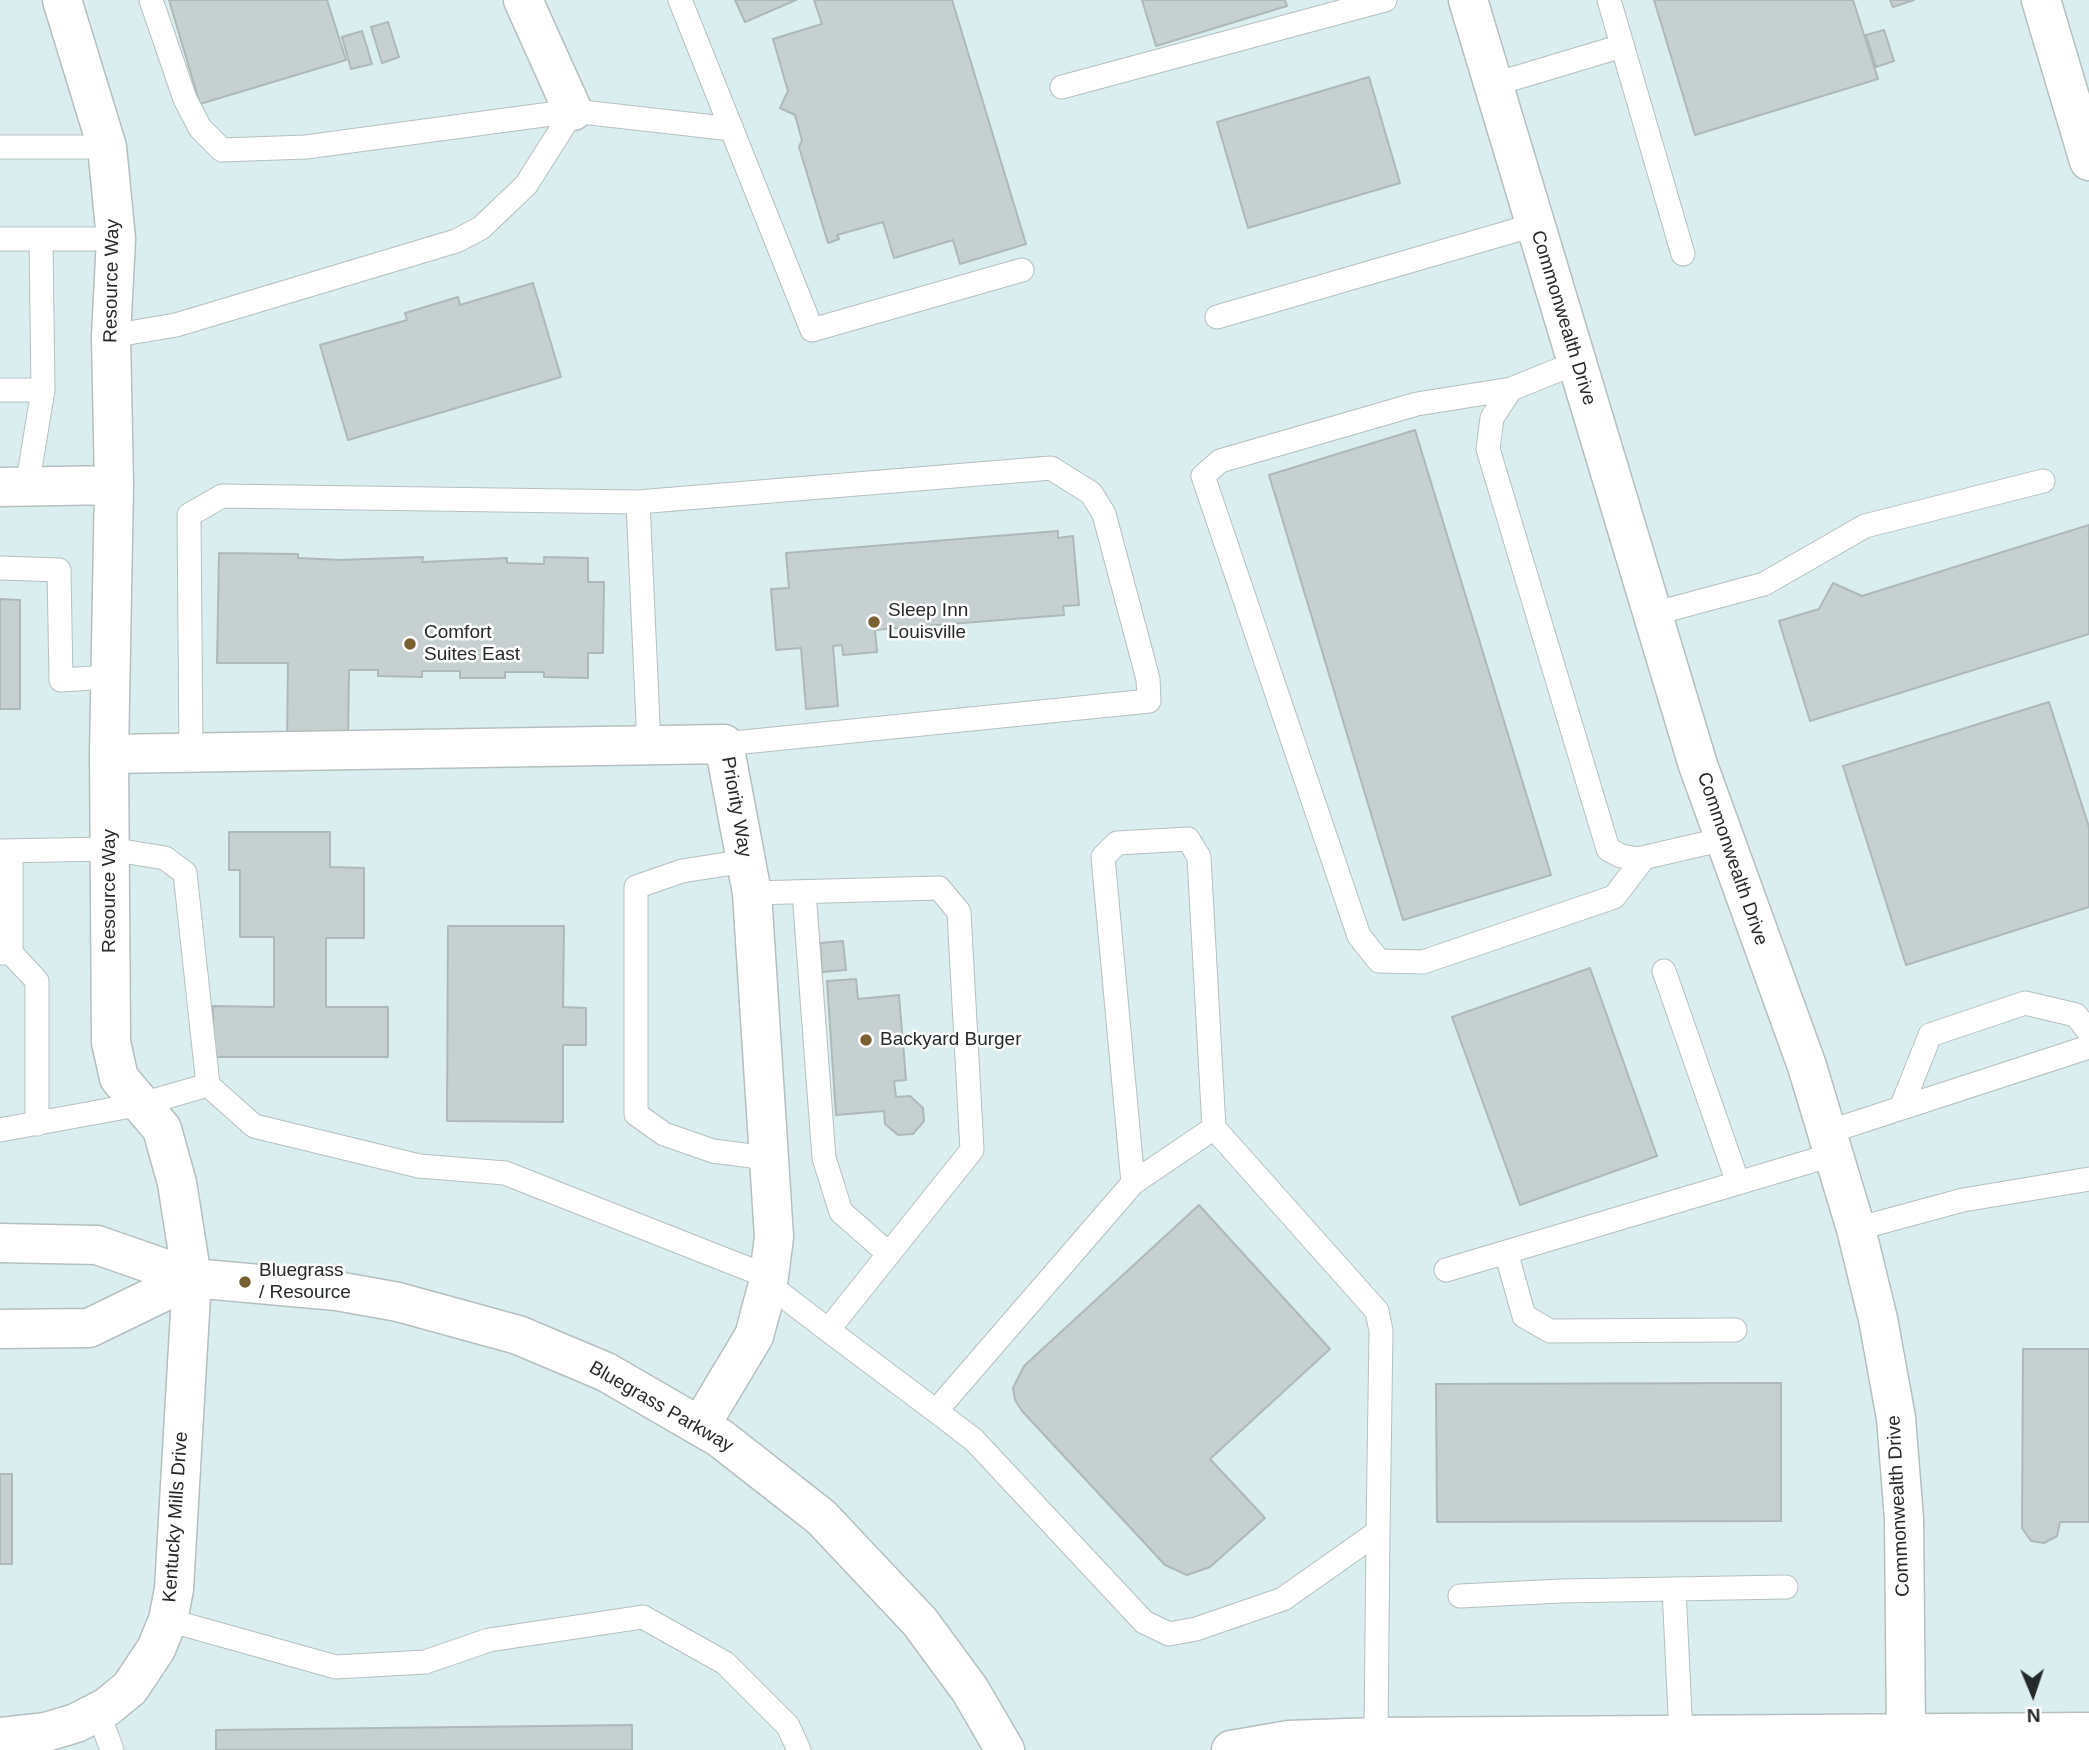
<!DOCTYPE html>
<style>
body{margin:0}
#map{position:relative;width:2089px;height:1750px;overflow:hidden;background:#eef8f9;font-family:Helvetica,sans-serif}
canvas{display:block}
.north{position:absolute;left:1998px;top:1659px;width:70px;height:70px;-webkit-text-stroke:5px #fff;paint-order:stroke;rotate:178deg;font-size:19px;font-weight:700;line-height:28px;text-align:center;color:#26292a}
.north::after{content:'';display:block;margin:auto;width:24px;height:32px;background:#26292a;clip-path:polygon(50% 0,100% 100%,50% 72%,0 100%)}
</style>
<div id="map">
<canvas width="2089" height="1750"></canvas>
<div class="north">N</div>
</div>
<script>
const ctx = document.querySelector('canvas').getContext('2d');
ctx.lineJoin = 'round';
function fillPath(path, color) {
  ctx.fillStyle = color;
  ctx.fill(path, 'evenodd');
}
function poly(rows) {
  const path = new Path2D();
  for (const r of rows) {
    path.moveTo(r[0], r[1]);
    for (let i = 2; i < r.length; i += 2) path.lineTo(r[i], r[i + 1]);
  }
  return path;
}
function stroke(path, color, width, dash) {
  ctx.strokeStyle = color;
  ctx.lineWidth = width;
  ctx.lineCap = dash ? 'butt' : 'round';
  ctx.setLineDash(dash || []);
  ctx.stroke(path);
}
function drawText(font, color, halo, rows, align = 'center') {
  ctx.font = font + ' Helvetica,sans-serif';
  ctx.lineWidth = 5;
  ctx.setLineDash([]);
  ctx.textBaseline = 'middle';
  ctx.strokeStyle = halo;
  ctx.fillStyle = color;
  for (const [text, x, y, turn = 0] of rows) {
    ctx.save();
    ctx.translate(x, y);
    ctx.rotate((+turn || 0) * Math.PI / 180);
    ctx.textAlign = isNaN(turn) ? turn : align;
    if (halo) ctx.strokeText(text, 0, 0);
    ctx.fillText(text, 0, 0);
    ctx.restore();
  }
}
fillPath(poly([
 [0,0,2089,0,2089,1750,0,1750]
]), '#daeeef');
const building = poly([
 [169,0,327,0,346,60,200,104,169,0],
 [735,0,796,0,745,22,735,0],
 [814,0,952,0,1026,244,960,264,953,240,894,258,883,222,837,235,839,239,828,243,799,147,802,140,795,115,780,108,788,91,773,39,822,24,814,0],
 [1142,0,1285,0,1287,6,1156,46,1142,0],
 [1654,0,1853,0,1878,79,1695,135,1654,0],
 [1890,0,1914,0,1893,7,1890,0],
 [388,22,399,57,382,63,371,27,388,22],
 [1884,30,1894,61,1876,67,1866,35,1884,30],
 [362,31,372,64,351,69,342,37,362,31],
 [1369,77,1400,183,1248,228,1217,122,1369,77],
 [533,283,561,377,348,440,320,345,407,320,405,313,458,297,460,305,533,283],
 [1415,430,1551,875,1403,920,1269,475,1415,430],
 [2089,525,2089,634,1810,721,1779,621,1819,609,1833,583,1862,596,2089,525],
 [1058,531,1058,538,1073,536,1079,605,1063,606,1064,615,875,630,877,652,843,655,842,645,833,646,838,706,806,709,801,648,776,650,771,589,789,588,786,553,1058,531],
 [219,553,298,554,298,558,341,560,423,557,422,562,507,558,507,563,544,564,544,557,588,558,588,582,604,582,603,653,588,653,588,678,544,677,544,672,505,672,505,678,460,678,460,671,422,671,422,677,378,676,378,670,349,670,348,745,287,744,288,663,217,663,219,553],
 [0,599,20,600,20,709,0,709,0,599],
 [2049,702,2089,827,2089,907,1906,965,1843,766,2049,702],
 [229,832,330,832,330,867,364,868,364,938,326,938,326,1007,388,1007,388,1057,213,1057,213,1006,274,1007,274,937,240,937,240,870,229,870,229,832],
 [448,926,564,926,563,1007,586,1008,586,1045,563,1045,563,1122,447,1121,448,926],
 [843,941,846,970,822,972,820,943,843,941],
 [1590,968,1657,1156,1520,1205,1452,1017,1590,968],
 [856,979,858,999,899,995,906,1080,894,1081,896,1097,910,1096,923,1108,924,1121,913,1134,898,1135,885,1124,884,1111,836,1115,827,981,856,979],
 [1199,1205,1330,1349,1210,1459,1265,1518,1210,1567,1187,1575,1165,1565,1022,1411,1015,1400,1013,1388,1024,1366,1199,1205],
 [2023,1349,2089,1349,2089,1522,2060,1522,2057,1536,2044,1543,2031,1541,2022,1528,2023,1349],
 [1762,1383,1781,1383,1781,1521,1437,1522,1436,1384,1762,1383],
 [0,1474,12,1474,12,1564,0,1564,0,1474],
 [632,1725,632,1750,216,1750,216,1730,632,1725]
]);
fillPath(building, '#c6d0d0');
stroke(building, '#aeb8b8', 2);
const lane = poly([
 [151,0,185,99,200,128,222,150,306,147,573,111,732,129],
 [680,0,812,330,1022,270],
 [1609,0,1683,254],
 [1492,85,1622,46],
 [1062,87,1385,0],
 [0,147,107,147],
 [0,239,116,239],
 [1217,317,1534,225],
 [111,336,176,325,456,241,481,228,526,185,573,111],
 [1576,363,1511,389,1492,418,1488,449,1608,849,1621,856,1638,859,1724,839],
 [1511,389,1417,404,1220,461,1203,476,1359,936,1379,961,1423,962,1614,897,1644,858],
 [0,390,43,390],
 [27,487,43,390,41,239],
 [638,502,649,745],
 [0,568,59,570,61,680,110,677],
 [1653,614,1764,584,1865,526,2043,481],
 [191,753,189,515,222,496,638,502,1051,468,1091,493,1104,514,1148,679,1149,701,724,744],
 [0,851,110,849,165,858,185,873,208,1085,254,1126,419,1166,505,1173,769,1277],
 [11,851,11,953],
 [746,861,682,871,636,887,636,1114,664,1134,713,1151,767,1158],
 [804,892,824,1158,841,1212,889,1254],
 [752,893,939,888,959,912,972,1150,828,1330],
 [0,953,11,953,37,981,37,1124],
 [1664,971,1738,1183],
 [1901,1108,1930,1035,2025,1003,2076,1015,2089,1032],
 [0,1130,142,1104,208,1085],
 [1828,1132,2089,1047],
 [1133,1183,1214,1128],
 [1856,1229,1963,1200,2089,1179],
 [1506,1252,1524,1316,1550,1331,1735,1330],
 [1446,1270,1835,1154],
 [768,1284,828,1330,936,1411,974,1440,1144,1622,1169,1634,1196,1629,1283,1599,1378,1532,1381,1331,1377,1311,1214,1128,1199,857,1188,839,1117,843,1103,857,1133,1183,936,1411],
 [1674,1589,1681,1735],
 [1460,1596,1561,1591,1786,1587],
 [168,1620,336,1667,425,1662,489,1640,643,1617,725,1663,788,1726,799,1750],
 [98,1712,112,1750],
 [1376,1737,1378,1532]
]);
const street = poly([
 [62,0,107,147,116,239,111,336,114,485],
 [523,0,573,111],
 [1468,0,1698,765,1807,1066,1856,1229,1878,1319,1896,1418,1904,1519,1906,1733],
 [2041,0,2089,161],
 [0,487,114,485,109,754,111,1042,119,1078,162,1129,177,1183,192,1278,174,1589,168,1620,156,1649,130,1688,107,1707,76,1723,46,1732,0,1737],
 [109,754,724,744,752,893,774,1237,768,1284,754,1336,700,1426],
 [1231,1750,1289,1740,1376,1737,2089,1732]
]);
const secondary = poly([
 [0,1243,97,1245,192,1278,337,1291,398,1302,518,1335,606,1372,720,1438,821,1517,920,1622,970,1690,1005,1750],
 [0,1329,89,1328,192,1278]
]);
stroke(lane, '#b5bfbf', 25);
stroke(street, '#b5bfbf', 41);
stroke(secondary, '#b5bfbf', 41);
stroke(lane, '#fff', 23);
stroke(street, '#fff', 38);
stroke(secondary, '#fff', 38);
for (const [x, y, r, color] of [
 [874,622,7,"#7a6031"],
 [410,644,7,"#7a6031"],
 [866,1040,7,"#7a6031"],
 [245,1282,7,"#7a6031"]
]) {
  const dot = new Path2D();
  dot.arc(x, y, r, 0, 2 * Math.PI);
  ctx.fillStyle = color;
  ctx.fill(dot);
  stroke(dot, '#fff', 2.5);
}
drawText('19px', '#26292a', '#fff', [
 ["Resource Way",112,281,-89],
 ["Commonwealth Drive",1563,318,73],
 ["Priority Way",736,807,80],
 ["Commonwealth Drive",1732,859,71],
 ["Resource Way",110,891,-90],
 ["Bluegrass Parkway",661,1407,30],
 ["Commonwealth Drive",1899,1506,-93],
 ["Kentucky Mills Drive",176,1517,-86]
]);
drawText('19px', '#26292a', '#fff', [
 ["Sleep Inn",888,611],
 ["Louisville",888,633],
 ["Comfort",424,633],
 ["Suites East",424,655],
 ["Backyard Burger",880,1040],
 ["Bluegrass",259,1271],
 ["/ Resource",259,1293]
], 'left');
</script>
